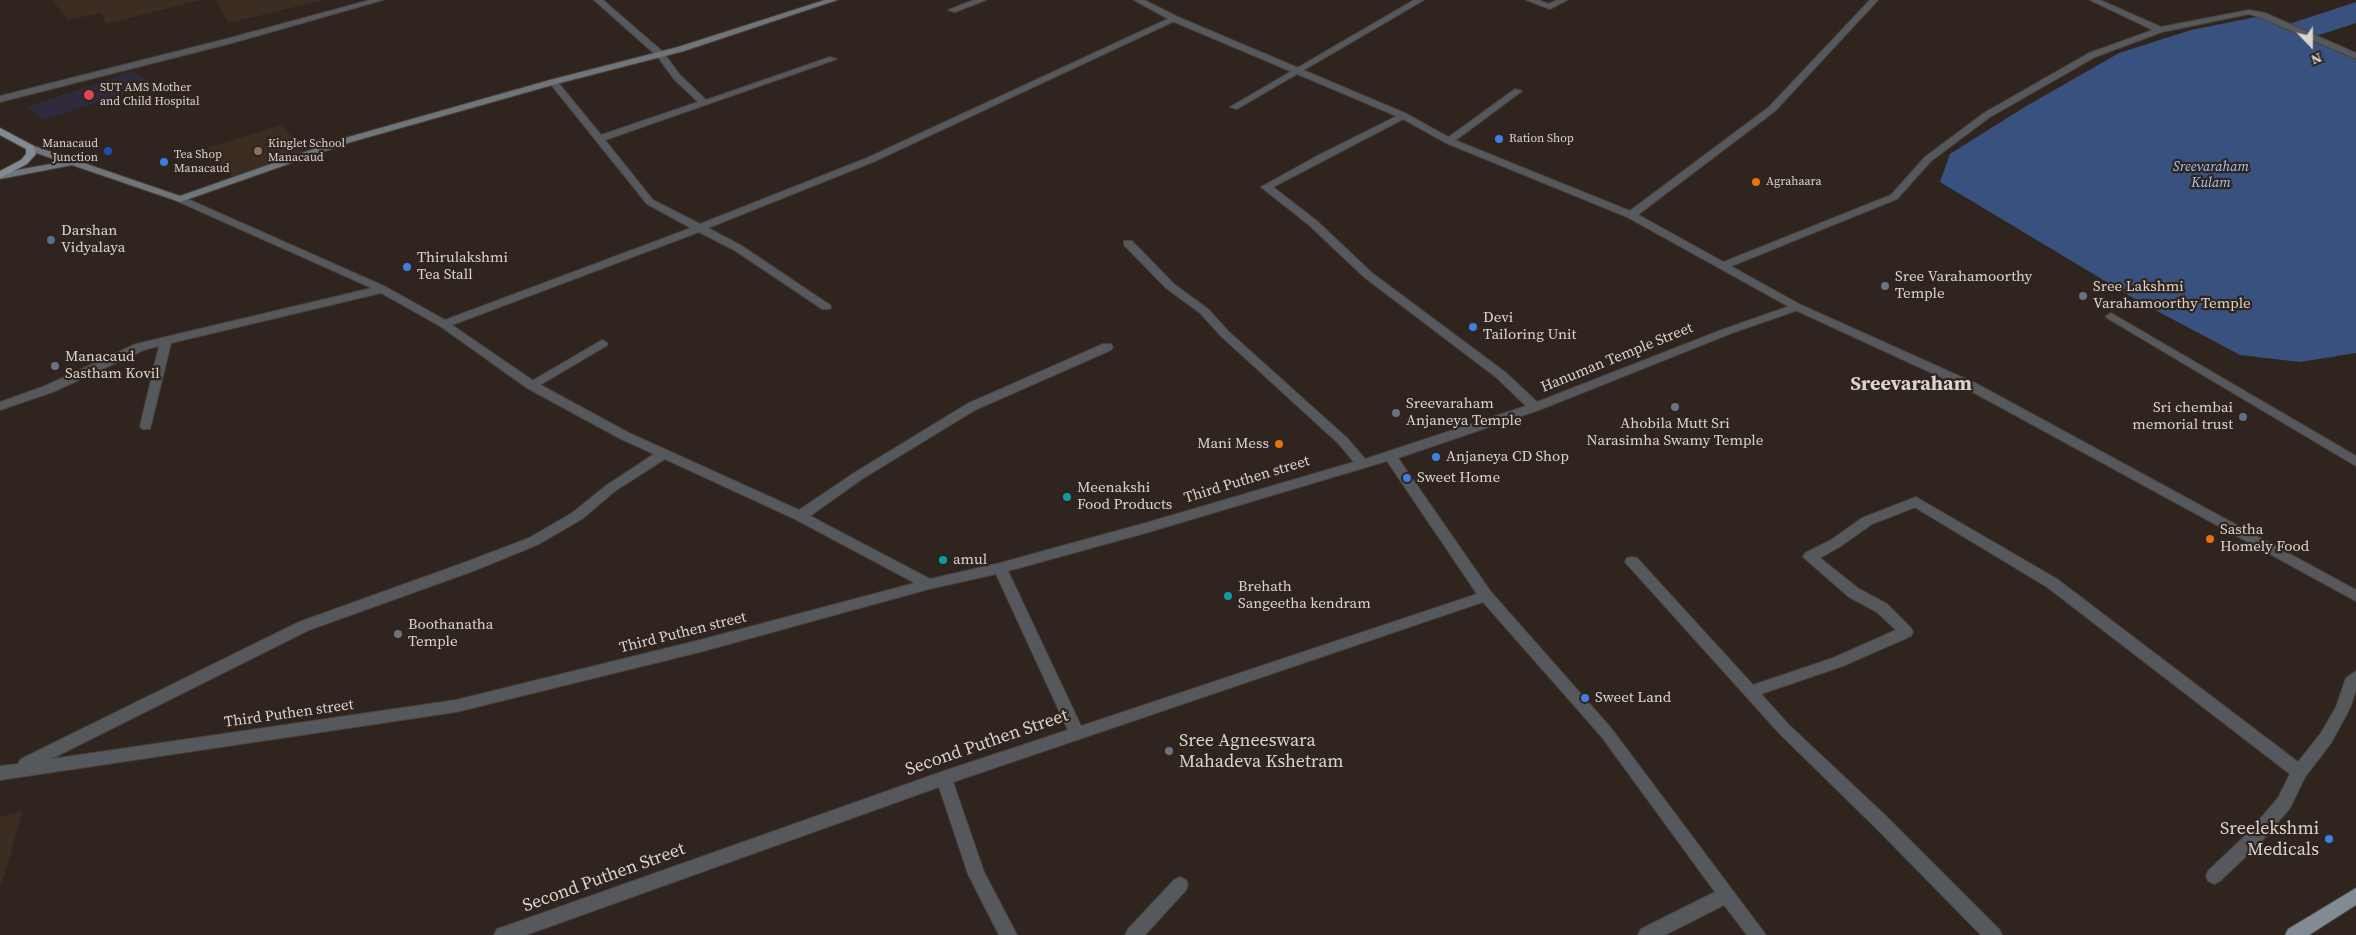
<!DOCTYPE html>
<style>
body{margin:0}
#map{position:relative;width:2356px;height:935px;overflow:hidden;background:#2f251e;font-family:"Source Serif 4",serif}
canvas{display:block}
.north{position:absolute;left:2286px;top:20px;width:50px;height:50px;-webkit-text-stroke:4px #2f251e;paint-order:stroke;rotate:158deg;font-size:14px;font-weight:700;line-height:20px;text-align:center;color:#dad3cf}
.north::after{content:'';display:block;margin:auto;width:18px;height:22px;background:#dad3cf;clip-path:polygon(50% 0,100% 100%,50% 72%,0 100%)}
</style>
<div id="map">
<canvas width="2356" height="935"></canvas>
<div class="north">N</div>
</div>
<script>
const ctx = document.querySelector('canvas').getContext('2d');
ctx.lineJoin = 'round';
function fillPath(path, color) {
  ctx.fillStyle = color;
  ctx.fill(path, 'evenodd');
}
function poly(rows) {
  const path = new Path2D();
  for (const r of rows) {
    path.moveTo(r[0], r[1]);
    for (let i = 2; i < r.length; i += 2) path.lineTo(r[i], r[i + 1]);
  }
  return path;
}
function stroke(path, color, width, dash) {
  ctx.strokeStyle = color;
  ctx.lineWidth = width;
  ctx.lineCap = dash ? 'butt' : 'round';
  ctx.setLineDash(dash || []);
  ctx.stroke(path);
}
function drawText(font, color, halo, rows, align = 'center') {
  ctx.font = font + ' "Source Serif 4",serif';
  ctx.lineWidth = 4.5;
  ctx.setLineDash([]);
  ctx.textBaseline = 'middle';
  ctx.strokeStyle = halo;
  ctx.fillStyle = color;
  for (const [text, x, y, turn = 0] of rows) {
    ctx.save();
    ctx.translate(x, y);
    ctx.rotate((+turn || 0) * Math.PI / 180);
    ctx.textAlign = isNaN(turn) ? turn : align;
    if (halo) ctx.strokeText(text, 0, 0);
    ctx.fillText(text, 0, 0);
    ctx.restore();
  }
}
fillPath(poly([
 [52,0,201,0,106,24,101,13,68,20],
 [215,0,323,0,229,23],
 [281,125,308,154,233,179,208,148],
 [23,811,0,889,0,817]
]), '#3c2d22');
fillPath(poly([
 [134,71,151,84,43,120,27,107]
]), '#302b3c');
fillPath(poly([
 [2256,17,2275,23,2356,58,2356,353,2300,362,2240,355,2140,302,1940,182,1950,154,2023,108,2119,53,2191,30]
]), '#39517e');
fillPath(poly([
 [2356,2,2356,23,2301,41,2289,38,2284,31,2289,24,2356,2]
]), '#39517e');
const service = poly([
 [602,340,606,342,608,344,606,346,535,388,531,389,525,385,602,340]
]);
const pedestrian = poly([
 [1916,497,1922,502,1921,505,1872,524,1841,546,1820,558,1859,589,1887,604,1911,628,1913,632,1911,636,1843,666,1761,694,1789,725,1888,818,1999,929,2002,935,1981,935,1876,828,1779,733,1625,562,1627,558,1632,557,1637,558,1753,685,1833,658,1896,630,1877,612,1849,597,1803,557,1805,553,1831,540,1862,518,1916,497]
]);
const minor = poly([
 [370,0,383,0,232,43,0,102,0,96,226,39,370,0],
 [594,0,603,0,663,52,680,75,706,100,830,57,837,59,605,140,653,200,700,224,867,158,1172,17,1179,19,873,162,708,228,742,246,830,305,831,307,830,309,822,309,734,250,699,232,452,325,535,382,629,433,799,510,854,473,967,404,1103,344,1111,344,1113,347,1111,350,975,410,862,479,810,516,930,579,1000,563,1149,522,1354,462,1339,444,1221,336,1200,313,1166,288,1124,245,1124,241,1132,241,1174,284,1208,309,1229,332,1347,438,1365,459,1526,406,1497,378,1364,277,1309,225,1261,187,1317,156,1401,114,1409,116,1273,187,1317,221,1372,273,1505,372,1537,402,1724,329,1793,305,1801,305,1802,307,1801,309,1732,333,1539,410,1398,458,1491,592,1611,728,1766,935,1747,935,1724,905,1665,935,1638,935,1641,929,1715,892,1601,736,1483,602,953,782,984,872,1017,935,999,935,968,874,939,787,526,935,494,935,497,929,503,927,944,771,1068,730,996,574,929,589,700,652,456,712,0,780,0,766,18,764,21,759,299,622,466,562,529,538,572,513,607,485,654,454,621,439,527,388,440,326,381,293,171,343,150,429,142,429,140,426,159,346,144,350,53,392,0,410,0,402,45,386,136,344,372,288,177,201,177,197,183,197,386,287,445,320,691,228,647,204,549,82,556,80,601,135,698,102,674,79,657,56,594,0],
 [665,459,795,519,915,583,700,640,456,700,51,759,309,630,476,570,539,544,582,519,615,491,665,459],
 [1387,461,1477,594,1081,726,1008,571,1149,532,1387,461],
 [974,0,986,0,955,12,948,10,974,0],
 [1414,0,1424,0,1237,109,1230,107,1414,0],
 [1526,0,1538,0,1549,4,1557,0,1567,0,1550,9,1526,0],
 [1870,0,1878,0,1775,111,1635,217,1627,217,1627,213,1769,107,1870,0],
 [2090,0,2100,0,2161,27,2249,10,2265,13,2356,53,2356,59,2259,17,2249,14,2162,32,2095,57,1990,117,1931,161,1897,199,1729,267,1721,267,1721,263,1891,195,1925,157,1984,113,2089,53,2153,30,2090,0],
 [1515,89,1522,91,1452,143,1446,143,1446,139,1515,89],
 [2111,313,2356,456,2356,466,2107,318,2106,316,2111,313],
 [1916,497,2057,579,2298,762,2321,733,2336,707,2346,678,2356,671,2356,690,2350,708,2331,743,2305,777,2290,808,2260,843,2220,881,2214,884,2208,881,2206,876,2208,871,2248,833,2278,798,2290,774,2047,587,1911,505,1910,502,1916,497],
 [1180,877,1186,880,1188,885,1186,890,1145,935,1125,935,1128,929,1174,880,1180,877]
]);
const tertiary = poly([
 [1134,0,1144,0,1178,17,1407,114,1452,139,1635,213,1801,305,1977,384,2356,590,2356,601,1969,390,1793,309,1627,217,1446,143,1401,118,1172,21,1134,0]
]);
const secondary = poly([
 [825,0,837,0,684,51,556,84,351,142,180,202,72,165,0,179,0,173,62,162,28,150,26,148,31,145,180,196,345,138,550,80,678,47,825,0]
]);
const primary = poly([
 [0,128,34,146,36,154,27,164,0,178,0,171,21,160,26,154,26,149,0,135,0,128],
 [2356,888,2356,905,2309,935,2285,935,2288,929,2356,888]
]);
stroke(service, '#4a413a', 2);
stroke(pedestrian, '#4a413a', 2);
stroke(minor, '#4a413a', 2);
stroke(tertiary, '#4a413a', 2);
stroke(secondary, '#4a413a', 2);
stroke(primary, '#4a413a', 2);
fillPath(service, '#55595d');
fillPath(pedestrian, '#55595d');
fillPath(minor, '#55595d');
fillPath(tertiary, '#55595d');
fillPath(secondary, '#6e757b');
fillPath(primary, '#828a93');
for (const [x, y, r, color] of [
 [89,95,6,"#e0444e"],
 [1499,139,5,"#3f7fe0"],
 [108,151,5,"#1a4fb4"],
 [258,151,5,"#8d6e63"],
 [164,162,5,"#3f7fe0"],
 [1756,182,5,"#e8710a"],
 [51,240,5,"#5c6f8a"],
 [407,267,5,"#3f7fe0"],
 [1885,286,5,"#6b7280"],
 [2083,296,5,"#6b7280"],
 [1473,327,5,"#3f7fe0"],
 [55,366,5,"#6b7280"],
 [1675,407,5,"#6b7280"],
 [1396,413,5,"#6b7280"],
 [2243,417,5,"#5c6f8a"],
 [1279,444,5,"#e8710a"],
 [1436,457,5,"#3f7fe0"],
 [1407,478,5,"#3f7fe0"],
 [1067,497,5,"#0f9aa8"],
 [2210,539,5,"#e8710a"],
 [943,560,5,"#0f9aa8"],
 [1228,596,5,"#0f9aa8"],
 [398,634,5,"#6b7280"],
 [1585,698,5,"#3f7fe0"],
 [1169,751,5,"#6b7280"],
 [2329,839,5,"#3f7fe0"]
]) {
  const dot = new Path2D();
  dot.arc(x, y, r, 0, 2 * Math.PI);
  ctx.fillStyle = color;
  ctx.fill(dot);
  stroke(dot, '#2f251e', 2);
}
drawText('12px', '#dad3cf', '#2f251e', [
 ["SUT AMS Mother",100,88],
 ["and Child Hospital",100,102],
 ["Ration Shop",1509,139],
 ["Manacaud",98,144,"right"],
 ["Junction",98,158,"right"],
 ["Kinglet School",268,144],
 ["Manacaud",268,158],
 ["Tea Shop",174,155],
 ["Manacaud",174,169],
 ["Agrahaara",1766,182]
], 'left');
drawText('italic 14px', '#a4c3fd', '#2f251e', [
 ["Sreevaraham",2211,167],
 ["Kulam",2211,183]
]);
drawText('15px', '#dad3cf', '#2f251e', [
 ["Darshan",61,231],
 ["Vidyalaya",61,248],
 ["Thirulakshmi",417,258],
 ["Tea Stall",417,275],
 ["Sree Varahamoorthy",1895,277],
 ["Temple",1895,294],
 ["Sree Lakshmi",2093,287],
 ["Varahamoorthy Temple",2093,304],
 ["Devi",1483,318],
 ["Tailoring Unit",1483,335],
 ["Manacaud",65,357],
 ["Sastham Kovil",65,374],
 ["Sreevaraham",1406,404],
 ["Anjaneya Temple",1406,421],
 ["Sri chembai",2233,408,"right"],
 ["memorial trust",2233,425,"right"],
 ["Ahobila Mutt Sri",1675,424,"center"],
 ["Narasimha Swamy Temple",1675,441,"center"],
 ["Mani Mess",1269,444,"right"],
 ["Anjaneya CD Shop",1446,457],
 ["Sweet Home",1417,478],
 ["Meenakshi",1077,488],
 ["Food Products",1077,505],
 ["Sastha",2220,530],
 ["Homely Food",2220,547],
 ["amul",953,560],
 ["Brehath",1238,587],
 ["Sangeetha kendram",1238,604],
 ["Boothanatha",408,625],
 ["Temple",408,642],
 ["Sweet Land",1595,698]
], 'left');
drawText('15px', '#dad3cf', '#2f251e', [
 ["Hanuman Temple Street",1617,358,-22],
 ["Third Puthen street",1247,480,-17],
 ["Third Puthen street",683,633,-14],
 ["Third Puthen street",289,714,-8]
]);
drawText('18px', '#dad3cf', '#2f251e', [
 ["Sree Agneeswara",1179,741],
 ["Mahadeva Kshetram",1179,762],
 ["Sreelekshmi",2319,829,"right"],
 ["Medicals",2319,850,"right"]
], 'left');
drawText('18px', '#dad3cf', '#2f251e', [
 ["Second Puthen Street",987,743,-19],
 ["Second Puthen Street",604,878,-20]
]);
drawText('bold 20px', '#dad3cf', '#2f251e', [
 ["Sreevaraham",1911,385]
]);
</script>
